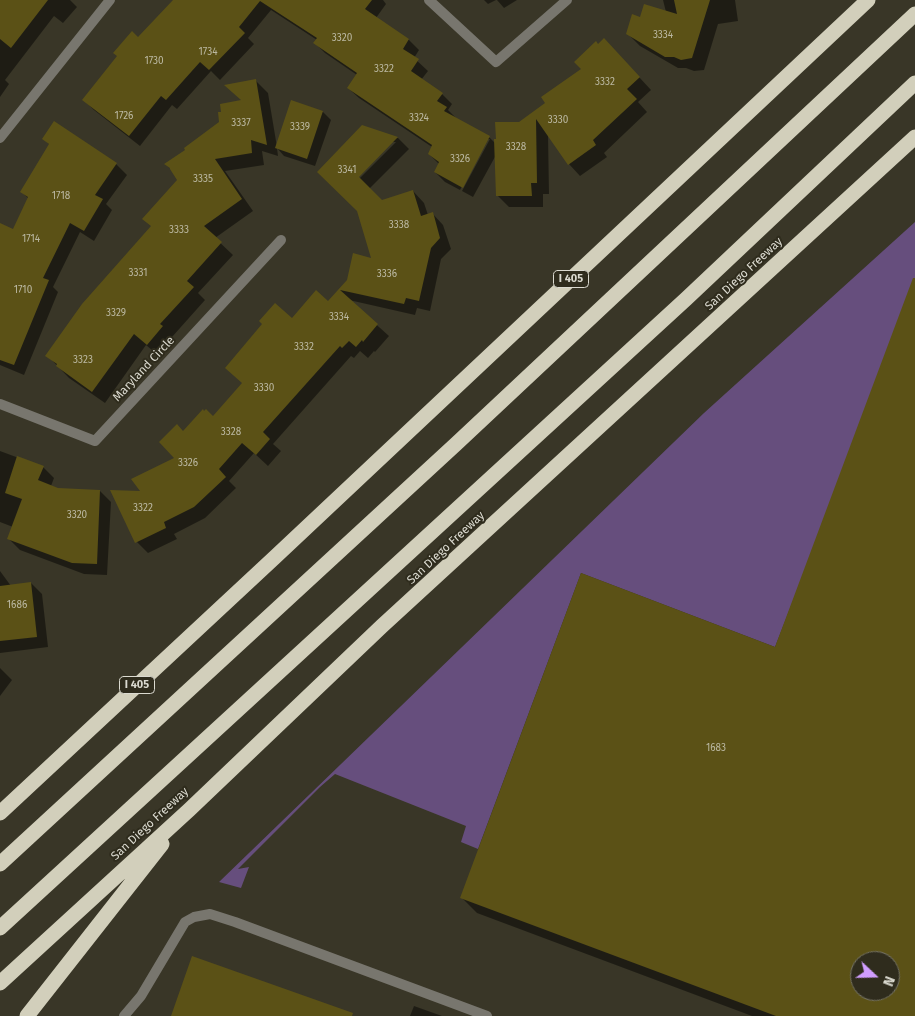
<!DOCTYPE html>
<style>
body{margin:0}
#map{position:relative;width:915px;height:1016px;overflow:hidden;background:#393627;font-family:"Fira Sans",sans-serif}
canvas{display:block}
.north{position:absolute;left:850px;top:951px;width:50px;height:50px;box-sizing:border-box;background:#2f2c1d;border:1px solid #747265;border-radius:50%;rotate:111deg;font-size:14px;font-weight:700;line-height:20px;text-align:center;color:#dbdad0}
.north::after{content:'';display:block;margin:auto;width:18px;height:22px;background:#d09dfe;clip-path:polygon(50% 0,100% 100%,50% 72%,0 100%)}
</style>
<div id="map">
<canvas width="915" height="1016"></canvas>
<div class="north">N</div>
</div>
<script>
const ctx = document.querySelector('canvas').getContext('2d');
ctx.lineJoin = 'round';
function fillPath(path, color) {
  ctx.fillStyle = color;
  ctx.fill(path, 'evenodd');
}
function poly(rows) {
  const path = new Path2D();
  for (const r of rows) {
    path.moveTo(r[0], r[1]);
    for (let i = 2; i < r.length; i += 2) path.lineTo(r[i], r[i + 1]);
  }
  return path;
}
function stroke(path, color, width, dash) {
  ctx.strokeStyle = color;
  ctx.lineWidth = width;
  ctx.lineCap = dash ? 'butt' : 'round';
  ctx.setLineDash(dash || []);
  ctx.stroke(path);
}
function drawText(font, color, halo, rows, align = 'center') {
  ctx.font = font + ' "Fira Sans",sans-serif';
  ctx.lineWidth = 4;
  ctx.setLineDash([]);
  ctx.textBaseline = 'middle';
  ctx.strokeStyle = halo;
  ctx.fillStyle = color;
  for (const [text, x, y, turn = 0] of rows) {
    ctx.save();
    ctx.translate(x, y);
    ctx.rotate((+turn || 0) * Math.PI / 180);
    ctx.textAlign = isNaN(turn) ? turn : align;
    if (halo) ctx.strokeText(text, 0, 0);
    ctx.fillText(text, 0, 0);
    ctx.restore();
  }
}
fillPath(poly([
 [915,222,915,288,775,647,581,573,478,849,461,842,466,826,335,774,320,787,238,869,249,867,241,888,219,882,704,413]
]), '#664e7d');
fillPath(poly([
 [0,0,70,0,77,7,63,23,54,16,5,80,9,84,0,97],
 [183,0,383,0,386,4,376,18,409,40,419,50,414,58,428,71,421,80,442,94,452,104,448,110,456,118,456,119,490,138,496,144,519,123,547,103,583,69,598,45,616,52,651,90,638,102,647,112,604,153,607,157,580,176,569,164,548,134,549,194,543,194,543,207,509,207,497,195,496,155,473,197,462,191,490,139,487,139,460,190,445,182,435,172,439,164,429,154,432,147,359,98,348,88,357,75,325,53,315,43,317,40,271,10,248,38,254,44,220,80,211,71,177,109,172,105,140,146,94,110,84,100,138,38],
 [484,0,496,0,488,4],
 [497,0,517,0,504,8],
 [663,0,735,0,738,21,718,24,704,70,694,71,686,68,678,68,640,46,628,34,641,18,666,12],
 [256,81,268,93,277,147,292,102,323,112,331,120,315,166,284,156,277,148,278,156,262,151,264,165,225,171,253,211,215,238,233,255,198,293,205,300,172,337,174,339,159,356,146,345,105,403,69,378,47,355,152,227,179,180,186,150,221,123,243,101],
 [54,123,116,164,127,175,106,204,112,210,94,241,80,232,53,287,58,292,24,375,0,365,0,235,13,231,29,199,22,192,50,145,44,139],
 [363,126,398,138,409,149,369,189,381,201,413,191,424,203,428,215,432,213,443,225,451,249,441,259,430,311,417,308,415,315,349,300,389,336,375,352,374,351,368,358,360,351,354,358,351,356,273,444,281,451,268,466,254,453,229,481,236,488,205,518,174,534,177,539,148,553,137,542,143,493,176,458,184,432,213,417,243,384,292,320,328,303,348,280,373,259,358,211,318,172],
 [392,142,396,142,355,183,354,181],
 [915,289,915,1016,752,1016,477,913,461,897,776,648],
 [860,961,890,961,890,991,860,991],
 [0,451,43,467,54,478,51,486,58,489,100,491,111,502,107,575,84,574,20,550,9,539,13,527,0,522],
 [0,571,11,586,31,583,42,594,48,647,0,653],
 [0,668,12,680,0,696],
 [414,1006,442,1016,410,1016]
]), '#0007');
fillPath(poly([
 [0,0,48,0,11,48,0,39],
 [173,0,372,0,365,9,409,39,403,49,419,59,411,71,443,93,437,101,447,107,444,111,490,136,463,188,434,172,439,162,428,154,432,145,347,88,357,73,313,43,317,38,260,1,239,27,245,33,209,70,200,62,166,100,161,96,129,136,82,100,117,56,113,53,132,31,138,37],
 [674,0,710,0,692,58,681,60,674,57,665,57,626,34,632,14,640,17,644,4,677,14],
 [604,38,640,77,627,89,637,99,593,140,596,145,568,165,536,119,537,183,531,183,532,196,496,196,494,139,496,139,495,122,519,122,545,103,541,97,581,69,574,62,596,41,598,44],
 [256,79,267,145,251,140,252,153,215,159,242,199,204,226,222,242,187,281,194,287,160,324,163,326,147,345,134,334,92,392,56,366,57,364,45,356,82,304,151,226,142,219,177,180,170,169,170,168,164,164,185,150,184,148,219,122,218,112,221,112,220,104,241,100,224,85],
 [291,100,323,111,307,159,275,148],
 [54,121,117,163,95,195,103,199,84,231,70,223,43,278,49,280,14,365,0,360,0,223,13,229,28,197,20,192,49,144,42,139],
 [362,125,398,137,359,177,382,200,413,190,421,216,433,212,440,238,431,248,419,301,406,298,404,304,340,290,378,324,363,342,362,340,356,347,349,341,342,348,340,346,263,432,270,439,256,455,242,443,219,469,226,477,194,507,164,522,166,528,135,543,110,490,140,491,131,479,174,458,159,442,177,424,183,431,203,409,204,411,206,409,213,416,242,383,225,368,262,324,259,321,275,303,292,318,316,290,328,301,347,280,353,253,371,258,357,211,317,172],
 [913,278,915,278,915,1016,776,1016,460,898,581,573,775,647],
 [860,961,890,961,890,991,860,991],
 [17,456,44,466,38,480,58,488,100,490,97,564,72,563,7,539,22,499,5,493],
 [31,582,37,637,0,641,0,586],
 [192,956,353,1013,352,1016,171,1016]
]), '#5b5116');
stroke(poly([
 [124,1016,141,996,185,922,194,917,210,914,235,922,487,1016]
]), '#78766e', 10);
stroke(poly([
 [429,0,496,62,567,0],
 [0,138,110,0],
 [0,404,95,441,281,240]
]), '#78766e', 10);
stroke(poly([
 [0,813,274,558,868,0],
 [0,864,456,444,915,14],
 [0,928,686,299,915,83],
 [0,983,189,810,382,626,915,137],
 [27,1016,162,844]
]), '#d2cfbb', 15);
drawText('10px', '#bbb8a2', null, [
 ["3334",663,35],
 ["3320",342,38],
 ["1734",208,52],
 ["1730",154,61],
 ["3322",384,69],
 ["3332",605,82],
 ["1726",124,116],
 ["3324",419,118],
 ["3330",558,120],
 ["3337",241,123],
 ["3339",300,127],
 ["3328",516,147],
 ["3326",460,159],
 ["3341",347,170],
 ["3335",203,179],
 ["1718",61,196],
 ["3338",399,225],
 ["3333",179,230],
 ["1714",31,239],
 ["3331",138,273],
 ["3336",387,274],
 ["1710",23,290],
 ["3329",116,313],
 ["3334",339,317],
 ["3332",304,347],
 ["3323",83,360],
 ["3330",264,388],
 ["3328",231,432],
 ["3326",188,463],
 ["3322",143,508],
 ["3320",77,515],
 ["1686",17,605],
 ["1683",716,748]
]);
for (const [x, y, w] of [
 [571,279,35],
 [137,685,35]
]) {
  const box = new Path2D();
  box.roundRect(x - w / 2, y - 8.5, w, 17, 4);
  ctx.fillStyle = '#2f2c1d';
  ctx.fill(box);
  stroke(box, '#dbdad0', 1);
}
drawText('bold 11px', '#dbdad0', null, [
 ["I 405",571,279],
 ["I 405",137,685]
]);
drawText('12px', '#dbdad0', '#2f2c1d', [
 ["San Diego Freeway",744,274,-43],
 ["Maryland Circle",144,369,-47],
 ["San Diego Freeway",446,548,-43],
 ["San Diego Freeway",150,824,-43]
]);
</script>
